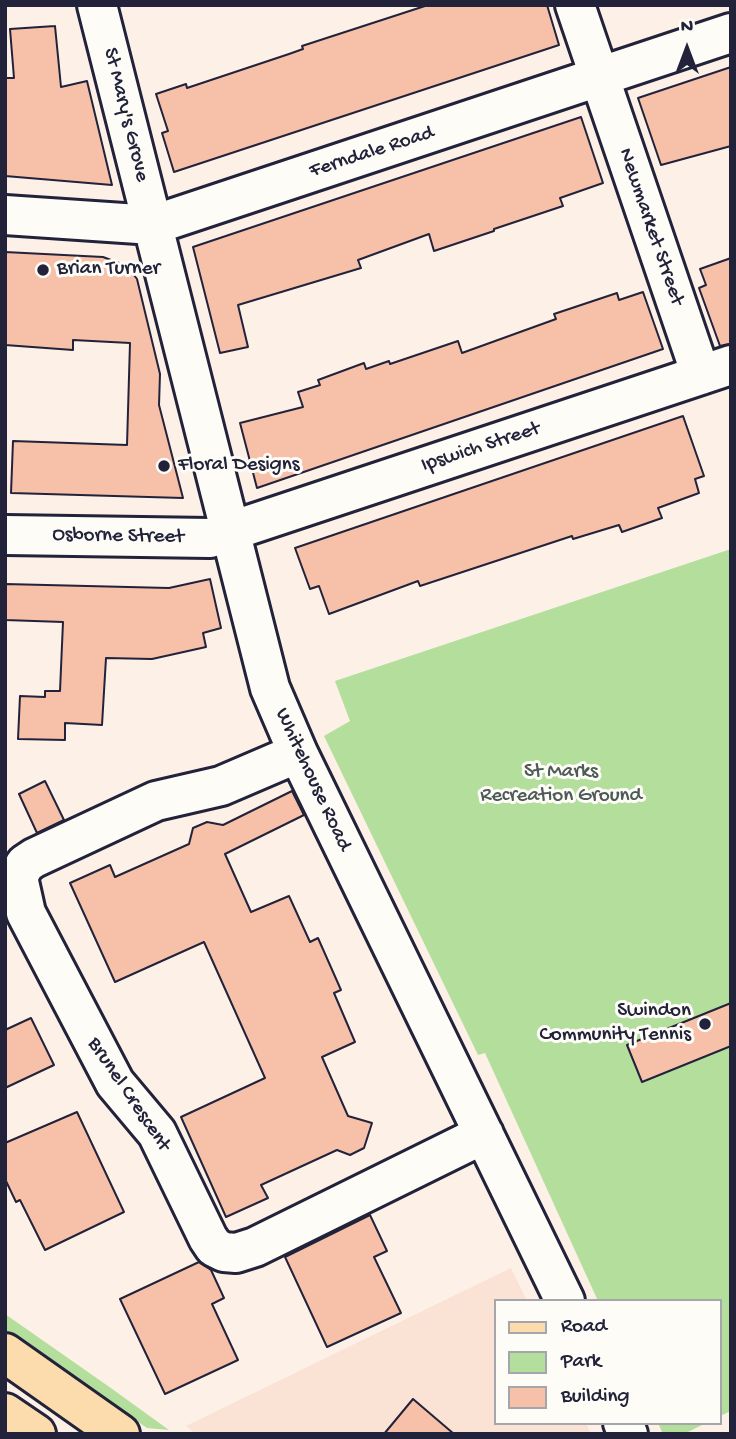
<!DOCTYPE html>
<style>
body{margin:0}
#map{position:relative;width:736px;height:1439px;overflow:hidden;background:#fcf0e7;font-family:"Gochi Hand",sans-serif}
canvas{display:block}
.frame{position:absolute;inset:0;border:7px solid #22223b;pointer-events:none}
.legend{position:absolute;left:494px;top:1299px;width:228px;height:126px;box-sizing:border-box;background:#fdfcf7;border:2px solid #a5a5ac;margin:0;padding:9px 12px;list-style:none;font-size:21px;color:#22223b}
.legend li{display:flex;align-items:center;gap:14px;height:35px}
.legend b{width:35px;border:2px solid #a5a5ac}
.north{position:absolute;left:652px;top:14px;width:70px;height:70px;-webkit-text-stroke:5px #fdfcf7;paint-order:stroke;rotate:0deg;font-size:19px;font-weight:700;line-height:28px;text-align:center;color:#22223b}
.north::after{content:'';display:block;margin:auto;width:24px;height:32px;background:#22223b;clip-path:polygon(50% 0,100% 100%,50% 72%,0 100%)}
</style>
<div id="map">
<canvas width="736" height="1439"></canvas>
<div class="frame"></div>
<ul class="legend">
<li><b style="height:9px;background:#fcdcac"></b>Road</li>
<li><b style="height:19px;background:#b4de9b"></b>Park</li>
<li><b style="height:19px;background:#f6c1a8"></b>Building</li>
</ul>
<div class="north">N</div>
</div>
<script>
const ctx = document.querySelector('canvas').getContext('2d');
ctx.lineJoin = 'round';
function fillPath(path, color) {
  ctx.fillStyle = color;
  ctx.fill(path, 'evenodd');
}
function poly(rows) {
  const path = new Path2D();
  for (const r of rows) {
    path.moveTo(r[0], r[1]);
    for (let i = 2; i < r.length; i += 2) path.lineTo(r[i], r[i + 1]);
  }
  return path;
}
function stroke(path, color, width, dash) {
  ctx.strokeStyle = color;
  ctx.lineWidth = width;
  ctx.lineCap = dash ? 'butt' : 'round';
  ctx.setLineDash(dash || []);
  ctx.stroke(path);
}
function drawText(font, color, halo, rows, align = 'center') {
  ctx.font = font + ' "Gochi Hand",sans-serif';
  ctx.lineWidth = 6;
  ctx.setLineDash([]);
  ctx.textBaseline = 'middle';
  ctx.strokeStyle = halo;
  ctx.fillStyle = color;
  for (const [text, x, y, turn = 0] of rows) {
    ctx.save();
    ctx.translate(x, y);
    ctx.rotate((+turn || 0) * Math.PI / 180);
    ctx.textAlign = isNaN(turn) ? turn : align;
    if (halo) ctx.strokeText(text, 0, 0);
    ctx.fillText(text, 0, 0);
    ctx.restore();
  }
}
fillPath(poly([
 [511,1268,527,1301,496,1301,496,1423,586,1423,591,1434,196,1434,186,1426]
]), '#fae2d4');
fillPath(poly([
 [731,549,731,1411,720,1416,720,1301,598,1301,485,1053,478,1055,324,736,350,721,335,681],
 [5,1314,108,1386,169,1430,147,1428,5,1330],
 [658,1423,706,1423,684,1434,663,1434]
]), '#b4de9b');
const building = poly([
 [428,5,547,5,559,45,174,172,162,133,168,131,156,94,186,84,187,88,289,54,303,49,302,46,428,5],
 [55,26,61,87,87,81,112,185,5,176,5,78,14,78,10,29,55,26],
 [731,67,731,146,661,165,638,98,731,67],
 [581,117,603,183,560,198,563,206,494,229,494,231,434,251,429,234,358,260,361,268,238,305,248,347,220,353,193,247,581,117],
 [5,252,103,257,127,266,137,279,160,374,159,405,183,498,11,493,13,441,127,445,130,343,73,340,73,350,5,345,5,252],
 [731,258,731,344,720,346,699,288,706,285,700,269,731,258],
 [643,292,663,349,257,488,240,423,303,407,298,392,320,385,318,380,364,363,366,369,389,361,390,364,458,341,462,353,556,319,554,314,617,293,619,300,643,292],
 [683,416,704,476,695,479,699,493,658,508,662,518,622,532,619,525,573,539,572,536,420,586,418,581,329,614,319,586,310,589,295,548,683,416],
 [210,579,221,628,203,633,206,647,152,659,106,658,102,725,65,723,65,740,18,739,20,696,45,697,45,691,60,691,63,622,5,620,5,584,169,588,210,579],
 [45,781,64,820,37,833,19,794,45,781],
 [292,791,304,815,225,854,251,912,289,896,310,942,318,938,341,990,334,993,355,1042,322,1057,348,1116,372,1123,364,1148,350,1155,337,1150,261,1185,268,1198,226,1217,181,1117,265,1078,204,942,115,982,70,883,110,865,115,877,189,844,193,828,207,822,223,825,292,791],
 [731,1003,731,1046,642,1082,627,1045,731,1003],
 [31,1018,54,1065,5,1088,5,1030,31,1018],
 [77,1112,124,1212,45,1250,20,1200,16,1202,5,1179,5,1143,77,1112],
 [370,1215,387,1251,374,1257,401,1313,327,1347,285,1257,370,1215],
 [199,1262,211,1270,224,1298,212,1304,238,1360,165,1394,120,1299,199,1262],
 [413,1399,454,1434,384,1434,413,1399]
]);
fillPath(building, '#f6c1a8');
stroke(building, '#22223b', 2);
const minor = poly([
 [97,5,270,688,298,753,565,1301],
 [575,5,701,375],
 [5,215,153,225,731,33],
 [5,535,210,538,731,365],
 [298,753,221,786,156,801,34,858,25,864,18,877,26,913,115,1083,157,1133,208,1238,214,1247,224,1252,236,1253,255,1247,484,1134],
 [623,1423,628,1434]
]);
const major = poly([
 [5,1353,120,1434],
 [5,1413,36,1434]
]);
stroke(minor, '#22223b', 44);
stroke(major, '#22223b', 44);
stroke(minor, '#fdfcf7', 38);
stroke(major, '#fcdcac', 38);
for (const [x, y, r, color] of [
 [43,270,7,"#22223b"],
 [164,466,7,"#22223b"],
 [705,1024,7,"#22223b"]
]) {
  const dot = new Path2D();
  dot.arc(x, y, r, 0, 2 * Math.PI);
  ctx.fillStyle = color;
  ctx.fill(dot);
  stroke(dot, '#fdfcf7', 2.5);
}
drawText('21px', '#22223b', '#fdfcf7', [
 ["St Mary's Grove",125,115,76],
 ["Ferndale Road",372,153,-18],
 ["Newmarket Street",650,227,71],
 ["Ipswich Street",481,448,-18],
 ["Osborne Street",118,537,1],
 ["Whitehouse Road",312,780,65],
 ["Brunel Crescent",128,1095,56]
]);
drawText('21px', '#22223b', '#fdfcf7', [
 ["Brian Turner",57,270],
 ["Floral Designs",178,466],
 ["Swindon",691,1012,"right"],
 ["Community Tennis",691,1036,"right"]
], 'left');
drawText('21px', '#4e5a58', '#fdfcf7', [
 ["St Marks",561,773],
 ["Recreation Ground",561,797]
]);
</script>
